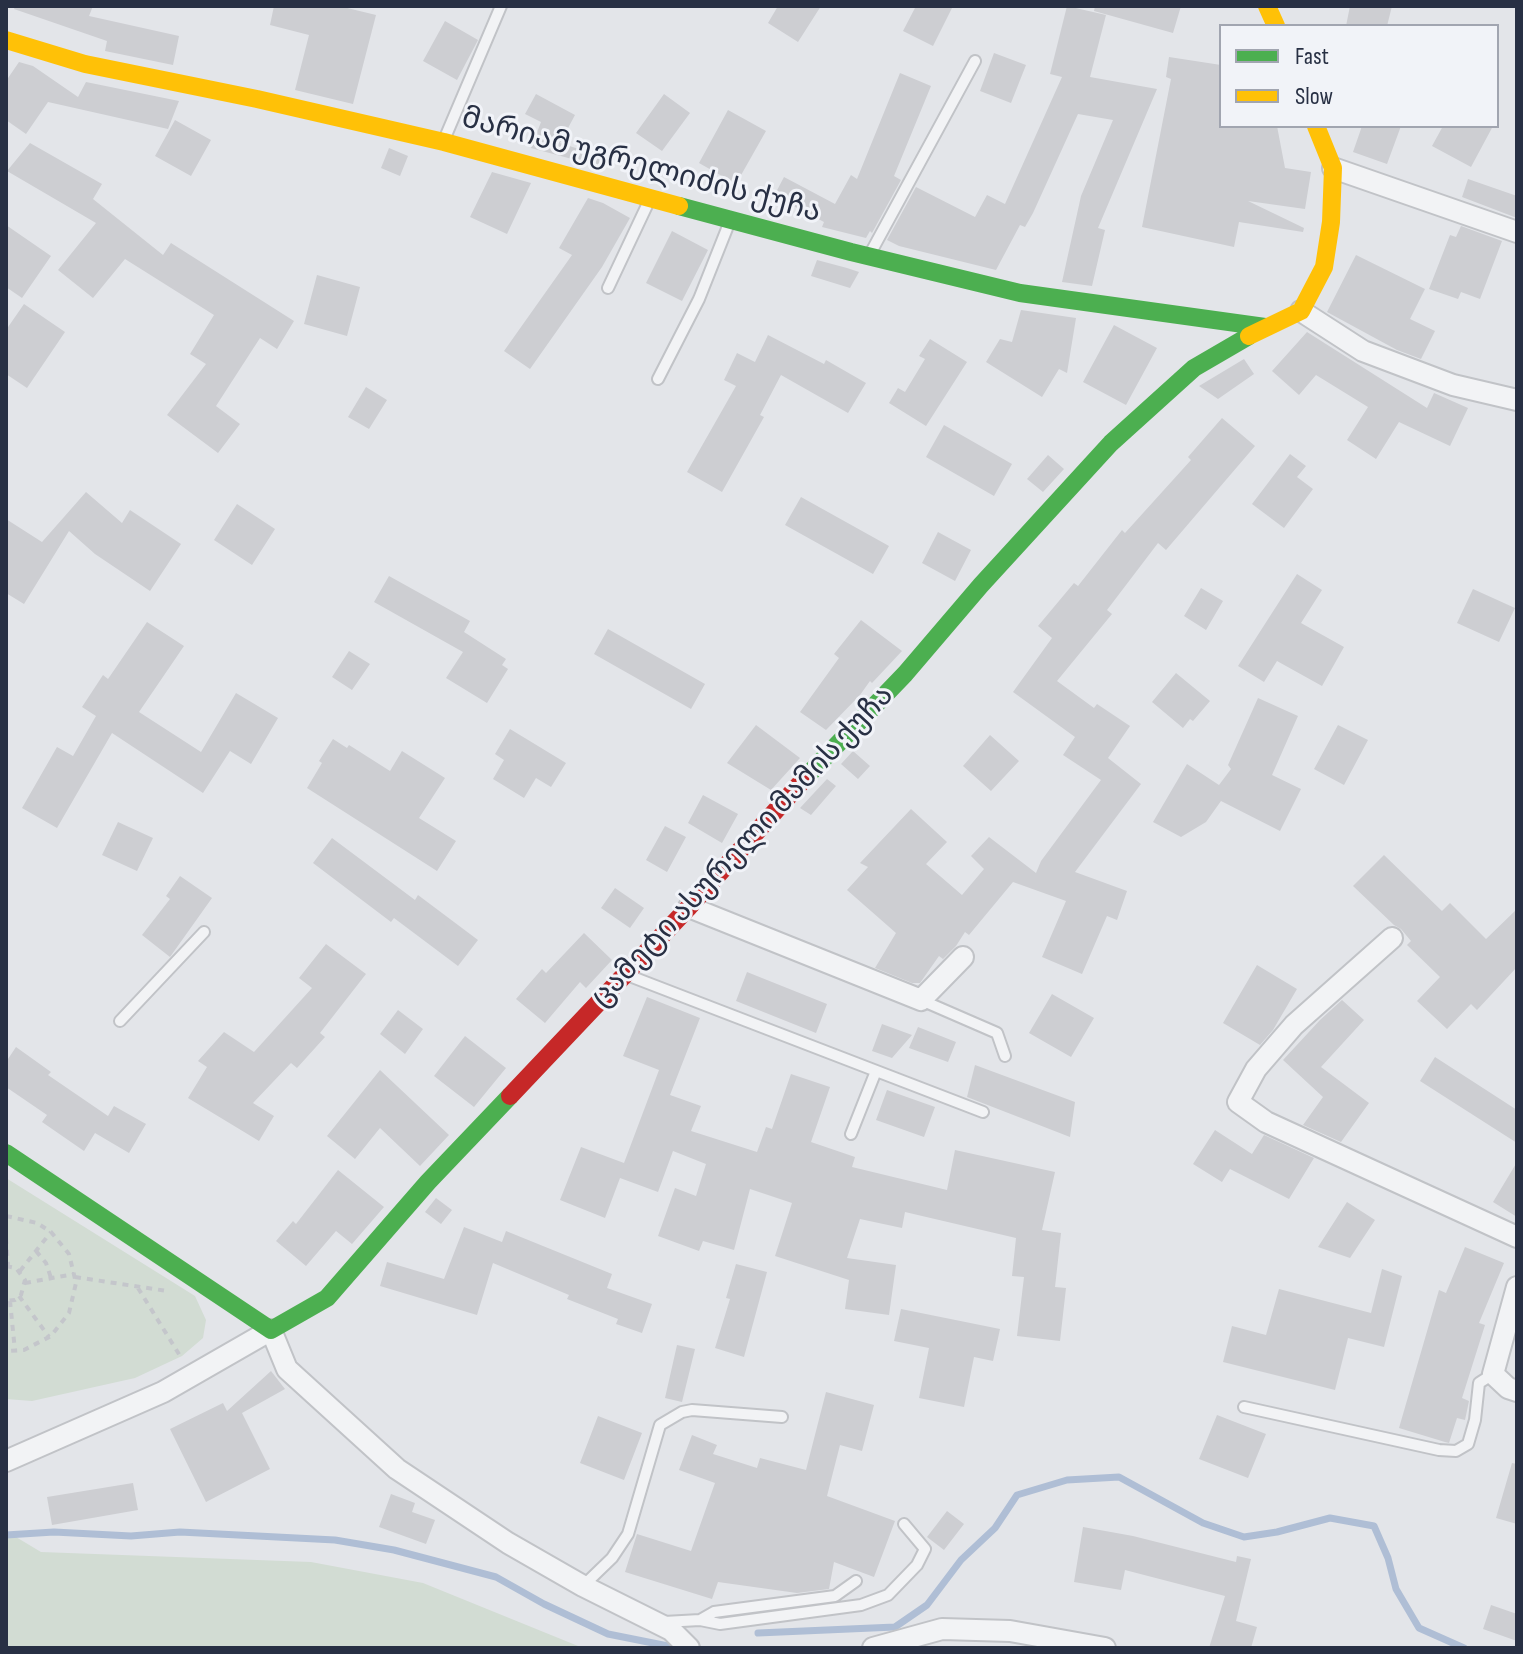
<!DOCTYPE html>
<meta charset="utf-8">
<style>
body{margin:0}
#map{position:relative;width:1523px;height:1654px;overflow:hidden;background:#e3e5e9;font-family:"Sofia Sans Condensed",sans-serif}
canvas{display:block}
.frame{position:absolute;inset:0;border:8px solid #283044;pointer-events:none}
.legend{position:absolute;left:1219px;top:24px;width:280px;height:104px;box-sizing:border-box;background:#f1f3f8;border:2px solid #a1a5b0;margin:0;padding:10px 14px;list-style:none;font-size:24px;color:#283044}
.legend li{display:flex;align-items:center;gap:16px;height:40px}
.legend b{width:40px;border:2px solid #a1a5b0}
</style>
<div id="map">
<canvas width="1523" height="1654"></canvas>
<div class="frame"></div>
<ul class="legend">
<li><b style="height:10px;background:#4caf50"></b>Fast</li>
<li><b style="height:10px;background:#ffc107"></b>Slow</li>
</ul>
</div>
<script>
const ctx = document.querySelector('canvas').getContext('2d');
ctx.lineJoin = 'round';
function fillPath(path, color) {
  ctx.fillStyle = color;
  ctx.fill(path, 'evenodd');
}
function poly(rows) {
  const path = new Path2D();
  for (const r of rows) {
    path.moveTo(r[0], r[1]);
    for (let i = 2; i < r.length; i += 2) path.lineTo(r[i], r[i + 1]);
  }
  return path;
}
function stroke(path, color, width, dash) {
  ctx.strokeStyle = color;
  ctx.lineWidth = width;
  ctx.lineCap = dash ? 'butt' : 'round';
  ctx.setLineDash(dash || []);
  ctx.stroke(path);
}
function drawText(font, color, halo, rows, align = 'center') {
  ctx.font = font + ' "Sofia Sans Condensed","Noto Sans Georgian",sans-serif';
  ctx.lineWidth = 6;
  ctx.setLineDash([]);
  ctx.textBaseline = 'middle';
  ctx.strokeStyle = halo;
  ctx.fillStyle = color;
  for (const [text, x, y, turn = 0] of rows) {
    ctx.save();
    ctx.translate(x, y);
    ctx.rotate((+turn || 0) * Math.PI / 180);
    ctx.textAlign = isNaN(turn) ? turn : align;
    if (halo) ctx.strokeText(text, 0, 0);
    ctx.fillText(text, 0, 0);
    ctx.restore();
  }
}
fillPath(poly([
 [6,1178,195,1296,206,1320,203,1338,182,1356,135,1378,32,1401,6,1399],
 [6,1531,41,1552,311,1562,423,1583,583,1648,6,1648]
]), '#d2dcd3');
stroke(poly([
 [6,1535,54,1532,131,1536,180,1532,335,1540,394,1550,496,1577,544,1604,608,1634,668,1646],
 [758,1633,895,1627,927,1605,961,1560,995,1528,1017,1495,1067,1480,1119,1477,1203,1523,1244,1537,1277,1532,1330,1518,1374,1526,1388,1558,1396,1589,1419,1628,1464,1648]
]), '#afbed5', 7);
fillPath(poly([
 [15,6,93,6,89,16,179,36,173,65,105,51,107,41,14,9],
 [274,6,339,6,376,15,353,104,295,90,309,35,270,25],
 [778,6,821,6,798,42,768,23],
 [916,6,953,6,933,46,903,31],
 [1067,6,1106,15,1090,77,1157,89,1098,228,1105,230,1092,286,1062,282,1081,196,1113,120,1078,114,1033,213,1025,227,1020,225,996,270,899,246,887,240,916,187,975,217,987,195,1005,204,1062,77,1050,74],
 [1095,6,1181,6,1173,33,1094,11],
 [1350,6,1392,6,1387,26,1346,26],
 [445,21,478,40,457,80,423,61],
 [994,53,1026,65,1011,103,980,91],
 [1169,57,1221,65,1221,126,1277,126,1285,168,1311,172,1305,209,1248,201,1304,228,1303,232,1239,222,1234,247,1142,227,1171,79,1166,77],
 [19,62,33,66,78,97,86,82,179,101,168,129,48,102,26,134,6,120,6,81],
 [900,73,931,86,894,176,901,180,872,233,870,231,866,238,822,227,824,222,774,196,784,177,835,204,851,175,857,179],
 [536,94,575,115,560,143,601,156,598,166,531,148,541,122,525,114],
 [664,94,690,113,662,151,636,133],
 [728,110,766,131,736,184,699,163],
 [175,120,211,140,191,176,155,156],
 [1362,126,1401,126,1387,164,1353,152],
 [1443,126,1493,126,1471,167,1432,146],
 [30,143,102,184,93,199,163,255,171,243,294,321,277,349,260,338,216,406,240,424,218,453,167,415,206,364,190,354,214,315,125,259,93,298,58,270,96,223,7,171],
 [389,148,408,156,400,176,381,168],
 [492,172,531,183,507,234,470,217],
 [1468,179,1517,196,1517,218,1462,197],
 [588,198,603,203,630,218,602,267,530,369,504,351,572,255,559,248],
 [6,225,51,256,22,298,6,287],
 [1461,226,1502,241,1480,299,1461,292,1458,299,1429,289,1450,235,1456,237],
 [672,231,708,250,682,301,646,283],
 [1356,255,1425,289,1410,319,1435,331,1421,359,1397,350,1327,312],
 [817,260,847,268,859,272,850,288,811,276],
 [317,275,360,287,347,336,304,324],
 [24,304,65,332,27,388,6,374,6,330],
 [1021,310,1076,318,1067,373,1059,369,1042,397,986,362,1000,339,1012,342],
 [1114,325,1157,348,1126,405,1083,382],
 [1307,332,1427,408,1434,393,1468,408,1450,446,1399,422,1376,459,1347,440,1368,407,1316,375,1299,395,1272,371],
 [768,335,824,364,826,360,866,383,848,413,781,375,760,415,764,417,722,492,687,472,736,386,724,380,737,353,755,362],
 [930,339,967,362,926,426,889,403,898,388,905,392,925,359,919,356],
 [1244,359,1254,374,1218,399,1199,386],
 [366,387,387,400,369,429,348,417],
 [1222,418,1255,446,1166,550,1158,543,1107,610,1112,614,1057,681,1094,708,1097,704,1130,726,1108,758,1141,784,1075,872,1127,891,1117,920,1107,916,1082,974,1042,957,1066,901,1013,882,969,935,965,932,956,946,943,959,939,956,920,983,912,983,875,968,896,933,847,890,868,867,860,863,911,809,947,842,926,864,962,895,984,869,971,856,989,837,1036,873,1041,861,1101,780,1063,755,1075,737,1013,692,1052,638,1038,626,1074,583,1078,586,1122,530,1125,533,1191,460,1188,457],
 [944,425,1012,464,994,496,926,457],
 [1290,454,1306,466,1297,477,1313,489,1284,528,1252,504],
 [1048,455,1064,469,1043,492,1027,479],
 [86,492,122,523,130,510,181,544,150,591,95,554,69,531,24,604,6,593,6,519,42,542],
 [801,497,889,546,873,574,785,525],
 [237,504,275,529,252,565,214,540],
 [938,532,971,550,955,581,922,563],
 [1297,574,1322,590,1301,623,1344,647,1322,686,1277,661,1264,682,1238,666],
 [389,576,470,621,464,632,506,659,502,665,508,669,487,703,446,678,463,652,374,602],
 [1201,588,1223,601,1206,630,1184,616],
 [1473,589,1515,608,1499,642,1457,623],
 [861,620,902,651,872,683,870,681,860,695,826,730,800,712,839,658,834,654],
 [147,622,184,646,139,712,201,752,236,693,278,718,251,764,230,751,203,793,112,733,57,828,22,808,57,747,73,756,96,716,82,707,103,675,108,679],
 [608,629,705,684,691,709,594,654],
 [349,651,370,664,352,690,332,677],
 [1176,673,1210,701,1193,721,1190,719,1183,728,1152,702],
 [1258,698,1298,716,1272,775,1301,789,1280,831,1221,801,1206,822,1181,837,1153,822,1187,764,1219,785,1231,769,1228,765],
 [756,725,800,758,771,790,727,763],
 [1338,725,1368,740,1344,785,1314,769],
 [510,729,566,763,551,787,536,778,524,798,493,779,504,760,495,754],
 [990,735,1019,761,991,791,963,766],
 [333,739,347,748,349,745,390,771,402,751,445,778,419,818,456,841,437,871,307,788,322,763,319,761],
 [853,751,870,766,858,779,841,764],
 [827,779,836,786,811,815,800,808],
 [703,795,738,814,722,843,688,823],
 [118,822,153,838,137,871,102,855],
 [665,826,686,837,667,872,646,860],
 [332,838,415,900,418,895,478,940,458,966,394,918,391,922,313,863],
 [1384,855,1442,911,1450,903,1486,939,1517,909,1517,967,1477,1010,1471,1004,1447,1029,1417,1001,1440,977,1407,945,1411,941,1401,929,1394,925,1353,886],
 [180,876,212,898,170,957,142,935,170,899,166,896],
 [615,888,644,908,630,928,601,908],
 [584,933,612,960,586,988,580,982,545,1023,516,999,542,969,546,973],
 [326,944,366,974,320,1033,325,1037,297,1068,291,1063,253,1103,274,1116,259,1141,188,1098,207,1067,198,1061,224,1032,254,1052,312,988,299,978],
 [1257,965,1297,989,1273,1030,1260,1045,1223,1023],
 [747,972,827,1004,816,1033,736,1001],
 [1052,994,1094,1018,1071,1057,1029,1033],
 [647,997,700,1018,670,1095,701,1106,691,1131,757,1152,766,1127,772,1129,791,1074,830,1087,811,1142,855,1157,852,1167,947,1190,955,1150,1055,1172,1042,1230,1061,1233,1055,1287,1066,1288,1060,1341,1017,1336,1024,1277,1012,1276,1016,1238,905,1212,902,1228,860,1219,847,1258,896,1265,889,1315,845,1309,849,1280,775,1256,792,1203,750,1189,734,1250,703,1241,699,1251,658,1236,675,1188,696,1196,706,1164,673,1151,658,1192,620,1178,605,1218,560,1200,581,1147,624,1163,659,1070,623,1056],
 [1342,1000,1364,1020,1321,1067,1369,1103,1341,1142,1303,1125,1323,1097,1283,1060,1320,1020],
 [398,1010,423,1029,405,1054,380,1034],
 [882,1024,912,1035,892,1058,872,1051],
 [918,1027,956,1042,948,1062,909,1048],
 [465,1036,506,1068,474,1107,434,1076],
 [16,1047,51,1072,48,1075,108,1116,114,1106,146,1124,129,1153,95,1133,84,1151,42,1122,47,1115,6,1087,6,1062],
 [1435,1057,1517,1110,1517,1143,1420,1081],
 [975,1065,1075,1102,1070,1137,967,1097],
 [380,1070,449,1135,420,1166,380,1128,355,1159,327,1136],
 [887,1090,935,1107,924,1137,876,1120],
 [1215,1130,1252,1154,1264,1135,1314,1158,1289,1199,1230,1169,1222,1182,1193,1164],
 [1517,1162,1517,1217,1493,1202],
 [338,1170,384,1207,352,1244,336,1231,306,1266,276,1241,293,1221,296,1224],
 [436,1198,452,1210,441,1224,425,1212],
 [1347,1202,1375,1220,1350,1258,1318,1247],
 [464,1227,502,1242,506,1231,612,1274,607,1288,652,1304,642,1333,616,1324,618,1319,567,1299,569,1295,493,1263,477,1315,380,1286,387,1262,444,1279],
 [1465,1247,1504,1263,1479,1323,1485,1325,1462,1398,1469,1401,1465,1420,1457,1418,1449,1443,1445,1442,1399,1428,1439,1290,1446,1293],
 [736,1264,767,1272,744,1357,715,1348,730,1299,726,1298],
 [1382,1269,1402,1276,1384,1347,1348,1338,1335,1390,1223,1362,1232,1326,1266,1335,1279,1289,1371,1313],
 [901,1309,1000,1329,993,1361,974,1357,964,1407,919,1398,929,1348,894,1341],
 [677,1345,695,1349,682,1402,665,1398],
 [271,1371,285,1389,242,1413,270,1469,206,1502,170,1429,223,1403,227,1411],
 [826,1392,874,1405,862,1451,840,1445,827,1496,895,1521,874,1577,834,1562,829,1589,797,1593,718,1582,712,1599,625,1572,637,1534,691,1551,715,1483,679,1470,692,1435,717,1445,713,1454,757,1468,760,1458,806,1470],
 [1217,1415,1266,1434,1248,1478,1199,1459],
 [598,1416,642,1433,624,1480,580,1463],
 [1512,1463,1517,1464,1517,1524,1496,1518],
 [133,1483,138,1510,52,1525,47,1497],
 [391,1494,415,1503,412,1512,435,1520,426,1544,379,1527],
 [947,1511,964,1524,944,1550,927,1537],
 [1083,1527,1133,1536,1236,1562,1237,1556,1251,1559,1236,1621,1257,1627,1251,1648,1209,1648,1225,1596,1125,1570,1121,1590,1074,1582],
 [1491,1605,1517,1614,1517,1641,1483,1629]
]), '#cdced2');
const lane = poly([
 [444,140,501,6],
 [870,254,975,61],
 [608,288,650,199],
 [658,379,699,299,730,221],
 [627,975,983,1112],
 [921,1000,997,1033,1005,1056],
 [120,1021,204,932],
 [851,1134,876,1071],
 [1244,1407,1439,1450,1456,1451,1468,1444,1475,1420,1479,1383,1493,1374],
 [583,1586,612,1558,628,1534,660,1425,682,1412,692,1410,782,1417],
 [700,1620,714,1612,835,1596,856,1581],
 [664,1622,700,1620,720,1624,861,1605,888,1595,917,1565,925,1549,904,1524]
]);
const street = poly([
 [1333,168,1517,232],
 [1301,311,1363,351,1453,385,1517,400],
 [689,907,921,1000,963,957],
 [1392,938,1294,1025,1256,1069,1238,1102,1266,1122,1517,1237],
 [1517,1287,1493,1374,1508,1388,1517,1391],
 [6,1461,163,1392,271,1330,287,1369,397,1469,508,1543,583,1586,671,1630,689,1648],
 [873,1648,942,1629,1010,1631,1105,1648]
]);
stroke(lane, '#c1c3c7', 14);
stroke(street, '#c1c3c7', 24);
stroke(poly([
 [6,1216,37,1223,51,1232,69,1254,76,1283,69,1313,51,1336,24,1350,6,1351],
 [6,1238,8,1265],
 [36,1251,46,1263,51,1278],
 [6,1266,16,1268,25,1280,21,1295,15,1300,6,1301],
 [20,1271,51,1232],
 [75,1277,167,1291],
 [25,1283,74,1274],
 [138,1288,182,1359],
 [19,1296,49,1337],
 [10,1301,15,1351]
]), '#c4c6cb', 4, [6, 6]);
stroke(lane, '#f2f3f5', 10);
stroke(street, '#f2f3f5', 20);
stroke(poly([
 [679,206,851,252,1020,293,1265,327],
 [806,777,905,674,981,585,1111,443,1194,368,1249,336],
 [6,1153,271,1330,327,1298,428,1182,510,1096]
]), '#4caf50', 18);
stroke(poly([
 [1267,6,1276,26],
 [6,40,85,64,257,99,444,142,679,206],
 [1249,336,1301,311,1324,267,1331,222,1333,168,1316,126]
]), '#ffc107', 18);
stroke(poly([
 [510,1096,689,907,806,777]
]), '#c62828', 18);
drawText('30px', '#283044', '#f1f3f8', [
 ["მარიამ უგრელიძის ქუჩა",641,166,15],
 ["ცამეტი ასურელი მამის ქუჩა",743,847,-47]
]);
</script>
